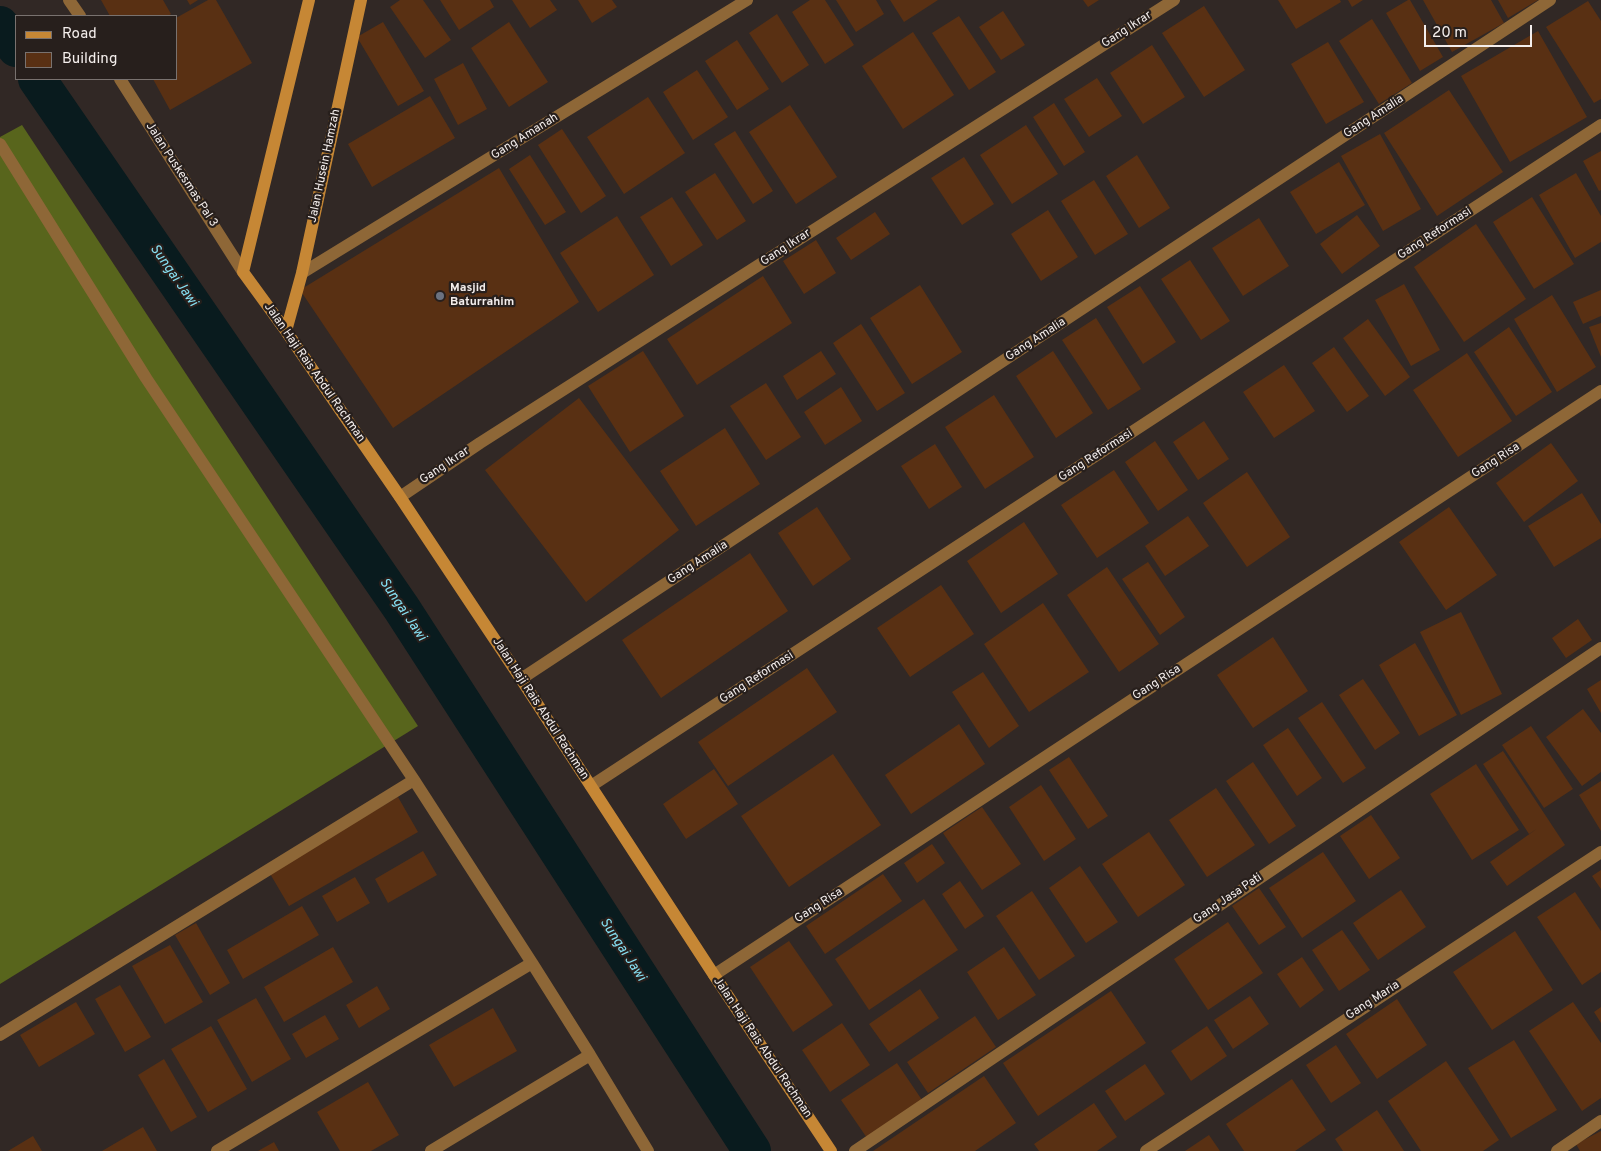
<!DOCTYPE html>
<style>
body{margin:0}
#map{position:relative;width:1601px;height:1151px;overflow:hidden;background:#312825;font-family:Overpass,sans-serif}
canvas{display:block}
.legend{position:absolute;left:15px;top:15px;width:162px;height:65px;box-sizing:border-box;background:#271f1c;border:1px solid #79726f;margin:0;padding:6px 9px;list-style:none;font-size:15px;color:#f4eeec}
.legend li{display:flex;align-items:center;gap:10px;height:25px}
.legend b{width:25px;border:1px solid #79726f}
.scale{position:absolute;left:1424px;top:25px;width:108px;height:22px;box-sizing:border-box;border:2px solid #f4eeec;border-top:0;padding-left:6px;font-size:15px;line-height:18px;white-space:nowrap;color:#f4eeec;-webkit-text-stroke:4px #271f1c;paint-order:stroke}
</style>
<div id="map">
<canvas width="1601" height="1151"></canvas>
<ul class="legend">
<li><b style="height:6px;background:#c68735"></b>Road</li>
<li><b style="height:14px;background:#593013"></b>Building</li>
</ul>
<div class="scale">20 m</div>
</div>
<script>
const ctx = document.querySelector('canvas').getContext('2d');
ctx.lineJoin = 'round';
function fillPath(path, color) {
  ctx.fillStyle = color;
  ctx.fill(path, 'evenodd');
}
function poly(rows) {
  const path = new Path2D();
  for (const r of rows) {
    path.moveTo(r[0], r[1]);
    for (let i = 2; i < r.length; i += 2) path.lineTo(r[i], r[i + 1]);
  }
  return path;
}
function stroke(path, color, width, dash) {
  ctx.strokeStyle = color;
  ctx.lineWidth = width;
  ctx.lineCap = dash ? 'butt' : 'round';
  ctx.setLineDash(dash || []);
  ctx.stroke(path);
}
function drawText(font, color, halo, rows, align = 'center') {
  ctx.font = font + ' Overpass,sans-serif';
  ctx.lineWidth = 4.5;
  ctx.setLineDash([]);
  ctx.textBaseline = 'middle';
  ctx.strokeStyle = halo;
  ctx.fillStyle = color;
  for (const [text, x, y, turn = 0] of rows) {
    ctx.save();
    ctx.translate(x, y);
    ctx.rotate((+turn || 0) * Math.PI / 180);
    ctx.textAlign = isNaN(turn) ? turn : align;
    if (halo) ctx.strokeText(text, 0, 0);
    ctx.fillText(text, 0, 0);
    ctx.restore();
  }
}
fillPath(poly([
 [22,125,418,726,0,984,0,137]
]), '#58651c');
stroke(poly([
 [0,25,16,48],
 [37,79,402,609,752,1151]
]), '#091b1e', 38);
fillPath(poly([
 [101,0,163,0,171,14,168,16,110,16],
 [187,0,198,0,190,5],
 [208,0,216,0,252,63,170,110,153,79,176,79,176,18],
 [400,0,423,0,451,40,425,58,390,7],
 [440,0,490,0,494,7,459,30],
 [512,0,550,0,557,10,530,28],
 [578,0,612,0,617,7,592,23],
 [810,0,825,0,854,45,825,64,792,12],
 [836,0,876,0,884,14,856,32],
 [890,0,938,0,904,22],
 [1083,0,1099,0,1088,7],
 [1278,0,1340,0,1341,2,1296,29],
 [1348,0,1363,0,1352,7],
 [1408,0,1410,0,1443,57,1420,71,1386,13],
 [1423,0,1491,0,1504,23,1452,52],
 [1498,0,1538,0,1508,18],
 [1588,1,1601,21,1601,99,1594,103,1546,27],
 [1204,6,1245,70,1204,97,1162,33],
 [1003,11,1025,45,1001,60,979,27],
 [777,14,809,65,782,83,749,33],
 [959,16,996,72,969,90,932,33],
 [1372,19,1412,83,1379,104,1339,41],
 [383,22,424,91,398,106,357,37],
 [509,22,548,82,509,107,471,48],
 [1538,31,1587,117,1510,162,1461,76],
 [913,32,954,95,903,129,862,66],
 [737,40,769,89,737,110,705,61],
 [1328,42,1364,102,1326,124,1291,64],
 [1152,45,1185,97,1143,124,1110,73],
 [463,63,487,109,458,125,434,79],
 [697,70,728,117,693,140,663,92],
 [1097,78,1122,116,1089,137,1064,99],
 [1449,90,1503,172,1437,216,1384,133],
 [430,96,455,138,372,187,348,144],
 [648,97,685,153,624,194,587,137],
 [1054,103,1085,152,1064,166,1033,117],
 [790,105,837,177,796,204,749,132],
 [1026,125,1058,174,1012,204,980,155],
 [562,129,606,196,581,213,538,145],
 [735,131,773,191,753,204,714,144],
 [1380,134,1421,209,1383,231,1341,156],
 [1601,151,1601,190,1599,191,1583,161],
 [530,155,566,212,545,225,509,169],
 [1137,155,1170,208,1139,228,1106,176],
 [964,157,994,204,962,225,931,178],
 [1339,162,1365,205,1316,234,1290,192],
 [499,168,579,302,393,428,300,290],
 [715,173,746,221,717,240,685,192],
 [1576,173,1601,216,1601,242,1575,258,1539,195],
 [1094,180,1128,234,1095,255,1061,201],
 [672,197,703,245,671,266,640,217],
 [1532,197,1574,264,1534,289,1493,222],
 [1048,210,1078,257,1041,281,1011,234],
 [875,212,890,234,851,260,836,238],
 [1357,215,1380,246,1342,274,1320,244],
 [617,216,654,275,598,312,560,253],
 [1259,218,1289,266,1243,296,1212,248],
 [1476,224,1526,299,1464,342,1414,267],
 [816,240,836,273,804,294,783,261],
 [1190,260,1230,321,1201,340,1161,279],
 [763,276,792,323,697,385,667,339],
 [1404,284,1440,350,1411,366,1375,300],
 [920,285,962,352,912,384,870,318],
 [1140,286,1176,342,1143,364,1107,307],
 [1601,290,1601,316,1583,324,1573,302],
 [1552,295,1596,367,1557,392,1514,319],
 [1096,318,1141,389,1108,410,1062,340],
 [1368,319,1410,377,1385,396,1343,338],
 [1601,323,1601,357,1589,327],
 [861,324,905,393,877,411,833,343],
 [1509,327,1552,392,1516,416,1474,352],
 [1334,347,1369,396,1347,412,1312,363],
 [643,351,684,416,630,452,588,386],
 [821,351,836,374,797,400,783,376],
 [1053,351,1093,413,1056,438,1016,376],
 [1467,353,1512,421,1458,457,1413,390],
 [1284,365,1315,411,1274,438,1243,392],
 [766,383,801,437,766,460,730,406],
 [841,387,862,421,825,445,804,412],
 [994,395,1034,457,985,489,945,427],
 [579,398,679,530,586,602,485,470],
 [1204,421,1229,459,1198,480,1173,442],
 [725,428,760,484,696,526,660,471],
 [1155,441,1188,490,1158,511,1125,462],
 [1551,443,1578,481,1524,522,1496,483],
 [935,444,962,487,929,509,901,466],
 [1114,470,1149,523,1097,558,1061,505],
 [1247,472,1290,537,1247,567,1203,503],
 [1582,493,1601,524,1601,538,1554,567,1528,526],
 [817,507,851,559,813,586,778,533],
 [1449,507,1497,575,1446,610,1399,542],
 [1188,516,1209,546,1165,576,1145,546],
 [1024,522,1058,574,1001,613,967,561],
 [750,553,788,611,661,698,622,640],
 [1148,562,1185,617,1160,635,1122,579],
 [1107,567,1159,644,1119,672,1067,595],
 [941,585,974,634,910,677,877,628],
 [1043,603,1089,672,1029,712,984,644],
 [1461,612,1502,694,1461,715,1420,632],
 [1578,619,1592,640,1566,658,1552,638],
 [1273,637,1308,691,1253,728,1217,675],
 [1415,643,1457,715,1419,736,1379,665],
 [807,668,837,712,728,786,698,742],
 [983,672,1019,726,989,748,952,692],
 [1363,679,1400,733,1375,750,1339,695],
 [1601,680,1601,713,1587,689],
 [1322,702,1366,768,1343,783,1298,718],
 [1583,709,1601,733,1601,772,1582,786,1546,737],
 [959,724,985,764,911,814,885,775],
 [1531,726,1573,789,1544,808,1502,745],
 [1288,728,1322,778,1297,796,1263,745],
 [1503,751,1565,845,1507,886,1490,862,1538,828,1529,834,1483,764],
 [833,754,881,825,789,887,741,816],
 [1069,757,1108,816,1088,829,1049,770],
 [1253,762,1296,826,1269,844,1226,781],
 [1476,764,1519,830,1472,860,1430,794],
 [714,769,738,804,686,839,663,804],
 [1601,781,1601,831,1579,795],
 [1041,785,1076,839,1044,861,1009,807],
 [1216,788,1255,845,1207,877,1169,820],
 [398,797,418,832,289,906,269,872],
 [982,807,1021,864,982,890,943,833],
 [1371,815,1400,858,1369,879,1340,836],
 [1149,832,1185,885,1138,917,1102,864],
 [932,844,945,863,917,883,904,863],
 [423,851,437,875,388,903,375,879],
 [1323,852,1356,901,1302,938,1269,888],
 [1080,866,1118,922,1086,943,1049,888],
 [1601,870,1601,889,1592,876],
 [883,874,902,901,825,954,806,926],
 [355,877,370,903,337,922,322,896],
 [960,881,984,916,965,929,942,894],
 [1259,888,1286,927,1259,945,1232,906],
 [1401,890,1426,927,1378,960,1353,923],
 [1032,891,1075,956,1039,980,996,916],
 [1575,892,1601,931,1601,972,1582,985,1537,917],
 [924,899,958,950,869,1010,835,959],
 [302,906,319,935,243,979,227,950],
 [1228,922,1263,973,1208,1010,1174,959],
 [196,923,230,983,210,995,175,935],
 [1342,930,1370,970,1339,991,1312,950],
 [1515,931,1553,990,1492,1030,1453,972],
 [789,941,833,1005,793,1032,750,967],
 [170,945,203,1002,165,1024,132,966],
 [333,947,353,982,284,1022,264,987],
 [1004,947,1036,995,998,1020,967,972],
 [1302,957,1324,990,1300,1008,1277,974],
 [120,985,151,1037,125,1052,95,999],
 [377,986,390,1009,359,1028,346,1005],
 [920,989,939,1018,889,1052,869,1024],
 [1111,991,1146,1043,1038,1116,1003,1063],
 [1250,996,1269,1024,1233,1049,1214,1020],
 [256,998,291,1059,252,1082,217,1020],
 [1397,999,1427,1045,1377,1079,1346,1034],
 [76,1002,95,1034,39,1067,20,1035],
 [1573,1002,1601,1043,1601,1098,1582,1111,1529,1031],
 [1601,1007,1601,1023,1594,1012],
 [493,1008,517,1051,454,1087,429,1045],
 [325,1015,339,1039,306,1058,292,1034],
 [975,1016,996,1047,928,1093,907,1062],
 [842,1023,870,1065,830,1092,802,1050],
 [211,1026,247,1089,208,1112,171,1049],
 [1207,1026,1227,1056,1191,1081,1171,1051],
 [1514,1040,1557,1110,1511,1138,1468,1068],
 [1336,1045,1361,1083,1331,1103,1306,1065],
 [164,1059,197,1117,171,1132,138,1075],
 [1446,1061,1499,1140,1483,1151,1421,1151,1388,1101],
 [897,1063,922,1100,867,1138,841,1100],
 [1145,1064,1165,1094,1125,1121,1105,1091],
 [984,1076,1016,1123,975,1151,873,1151],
 [1292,1079,1326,1130,1295,1151,1244,1151,1226,1124],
 [368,1082,399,1135,371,1151,340,1151,317,1112],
 [1094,1103,1117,1137,1097,1151,1039,1151,1034,1144],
 [1377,1110,1404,1151,1343,1151,1335,1139],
 [143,1127,157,1151,102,1151],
 [1601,1131,1601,1151,1580,1151,1576,1144],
 [1209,1135,1220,1151,1185,1151],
 [33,1136,42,1151,8,1151],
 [274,1142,279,1151,258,1151]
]), '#593013');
stroke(poly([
 [69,0,80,16],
 [120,79,243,272],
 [0,144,146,378,414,780,532,963],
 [302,273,747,0],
 [400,497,480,443,1174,0],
 [521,679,1550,0],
 [591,786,1601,125],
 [714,975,1601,391],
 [0,1035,414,780],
 [590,1055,648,1151],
 [217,1151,532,963,590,1055,431,1151],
 [855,1151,1601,648],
 [1146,1151,1601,852],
 [1557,1151,1601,1121]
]), '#8e6737', 12);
stroke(poly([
 [309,0,243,272,286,331,400,497,521,679,714,975,831,1151],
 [286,331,302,273,361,0]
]), '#c68735', 12);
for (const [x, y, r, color] of [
 [440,296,5,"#6b7280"]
]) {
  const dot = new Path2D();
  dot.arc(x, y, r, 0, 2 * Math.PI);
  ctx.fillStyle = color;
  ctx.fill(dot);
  stroke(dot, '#271f1c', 2);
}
drawText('12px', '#f4eeec', '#271f1c', [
 ["Gang Ikrar",1127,30,-33],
 ["Gang Amalia",1374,117,-33],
 ["Gang Amanah",525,137,-32],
 ["Jalan Husein Hamzah",325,166,-78],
 ["Jalan Puskesmas Pal 3",181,175,57],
 ["Gang Reformasi",1435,234,-33],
 ["Gang Ikrar",786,248,-33],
 ["Gang Amalia",1036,340,-33],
 ["Jalan Haji Rais Abdul Rachman",314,373,55],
 ["Gang Reformasi",1096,456,-33],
 ["Gang Risa",1496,461,-33],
 ["Gang Ikrar",445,466,-34],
 ["Gang Amalia",698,563,-33],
 ["Gang Reformasi",757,678,-33],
 ["Gang Risa",1157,683,-33],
 ["Jalan Haji Rais Abdul Rachman",540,709,57],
 ["Gang Jasa Pati",1228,899,-34],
 ["Gang Risa",819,906,-33],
 ["Gang Maria",1373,1001,-33],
 ["Jalan Haji Rais Abdul Rachman",762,1048,56]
]);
drawText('bold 12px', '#f4eeec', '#271f1c', [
 ["Masjid",450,289],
 ["Baturrahim",450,303]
], 'left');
drawText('italic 14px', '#87e2f5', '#271f1c', [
 ["Sungai Jawi",173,276,55],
 ["Sungai Jawi",402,610,56],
 ["Sungai Jawi",622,950,57]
]);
</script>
